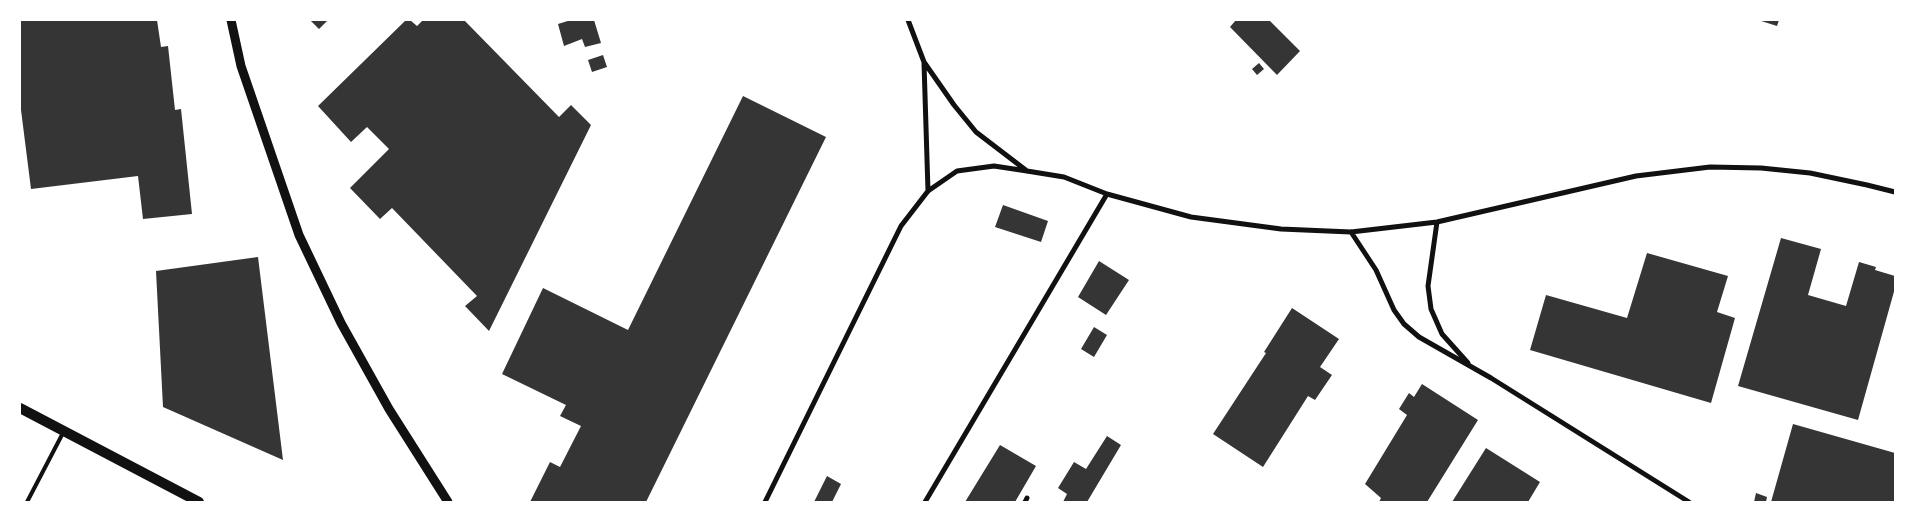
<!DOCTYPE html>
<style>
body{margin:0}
#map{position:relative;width:1915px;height:522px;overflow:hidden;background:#fff;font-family:Lora,serif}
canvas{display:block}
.frame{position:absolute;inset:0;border:21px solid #fff;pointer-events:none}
</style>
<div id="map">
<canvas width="1915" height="522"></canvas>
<div class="frame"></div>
</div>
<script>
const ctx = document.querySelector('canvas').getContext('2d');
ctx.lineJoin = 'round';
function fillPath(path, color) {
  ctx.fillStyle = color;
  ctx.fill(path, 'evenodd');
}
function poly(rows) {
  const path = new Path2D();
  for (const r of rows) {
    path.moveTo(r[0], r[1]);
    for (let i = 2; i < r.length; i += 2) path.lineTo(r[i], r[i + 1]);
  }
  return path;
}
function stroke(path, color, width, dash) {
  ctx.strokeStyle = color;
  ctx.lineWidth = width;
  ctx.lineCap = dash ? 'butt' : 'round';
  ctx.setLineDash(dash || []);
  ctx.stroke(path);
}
fillPath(poly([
 [20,20,157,20,161,47,168,46,175,110,181,109,192,214,143,219,138,176,31,189,20,102],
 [310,20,328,20,319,29],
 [406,20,410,20,417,26,423,20,464,20,559,117,571,105,591,125,489,331,465,306,477,296,392,208,380,219,350,188,389,149,367,127,351,142,318,106],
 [571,20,594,20,601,43,585,47,582,39,564,46,558,24],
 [1236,20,1269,20,1300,51,1277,75,1230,27],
 [1758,20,1779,20,1777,26],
 [603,55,607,67,592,72,588,60],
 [1259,63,1264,69,1257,75,1252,69],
 [743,96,826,137,646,502,530,502,550,462,560,467,581,426,560,416,566,405,502,374,543,288,628,330],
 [1003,205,1048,221,1041,242,995,227],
 [1781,238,1821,249,1808,295,1846,306,1859,262,1876,267,1875,270,1895,276,1895,288,1858,420,1738,386],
 [1647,253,1728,276,1717,312,1735,318,1711,403,1530,350,1546,295,1627,318],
 [258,257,283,460,163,407,156,271],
 [1099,261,1129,280,1106,315,1078,297],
 [1292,308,1339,339,1320,367,1332,375,1315,400,1308,396,1263,467,1213,434,1266,353,1264,352],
 [1094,327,1107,335,1094,357,1081,349],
 [1422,384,1478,420,1427,502,1379,502,1381,498,1365,484,1407,415,1399,409,1409,393,1414,397],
 [1793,424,1895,453,1895,502,1771,502],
 [1107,436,1121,445,1087,502,1063,502,1067,494,1058,488,1074,462,1086,469],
 [1000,445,1036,466,1015,502,965,502],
 [1486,448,1540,482,1528,502,1452,502],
 [827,476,841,484,832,502,814,502],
 [1756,493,1767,497,1766,502,1754,502]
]), '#353535');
stroke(poly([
 [27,502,64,431]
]), '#111', 4);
stroke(poly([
 [908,20,924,62,954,105,976,132,1027,171],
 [924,63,928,191],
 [1437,222,1428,286,1431,309,1442,334,1468,363],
 [1351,232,1376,270,1394,310,1404,324,1419,337,1491,378,1689,502],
 [765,502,901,226,928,191,957,171,994,166,1027,171,1064,177,1107,194,1191,217,1281,229,1351,232,1437,222,1636,176,1710,167,1761,168,1810,173,1867,185,1895,192],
 [925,502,1107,194],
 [1025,502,1027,498]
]), '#111', 5);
stroke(poly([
 [231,20,241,66,299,235,341,323,389,409,448,502]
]), '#111', 9);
stroke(poly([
 [20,408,199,502]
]), '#111', 10);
</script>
